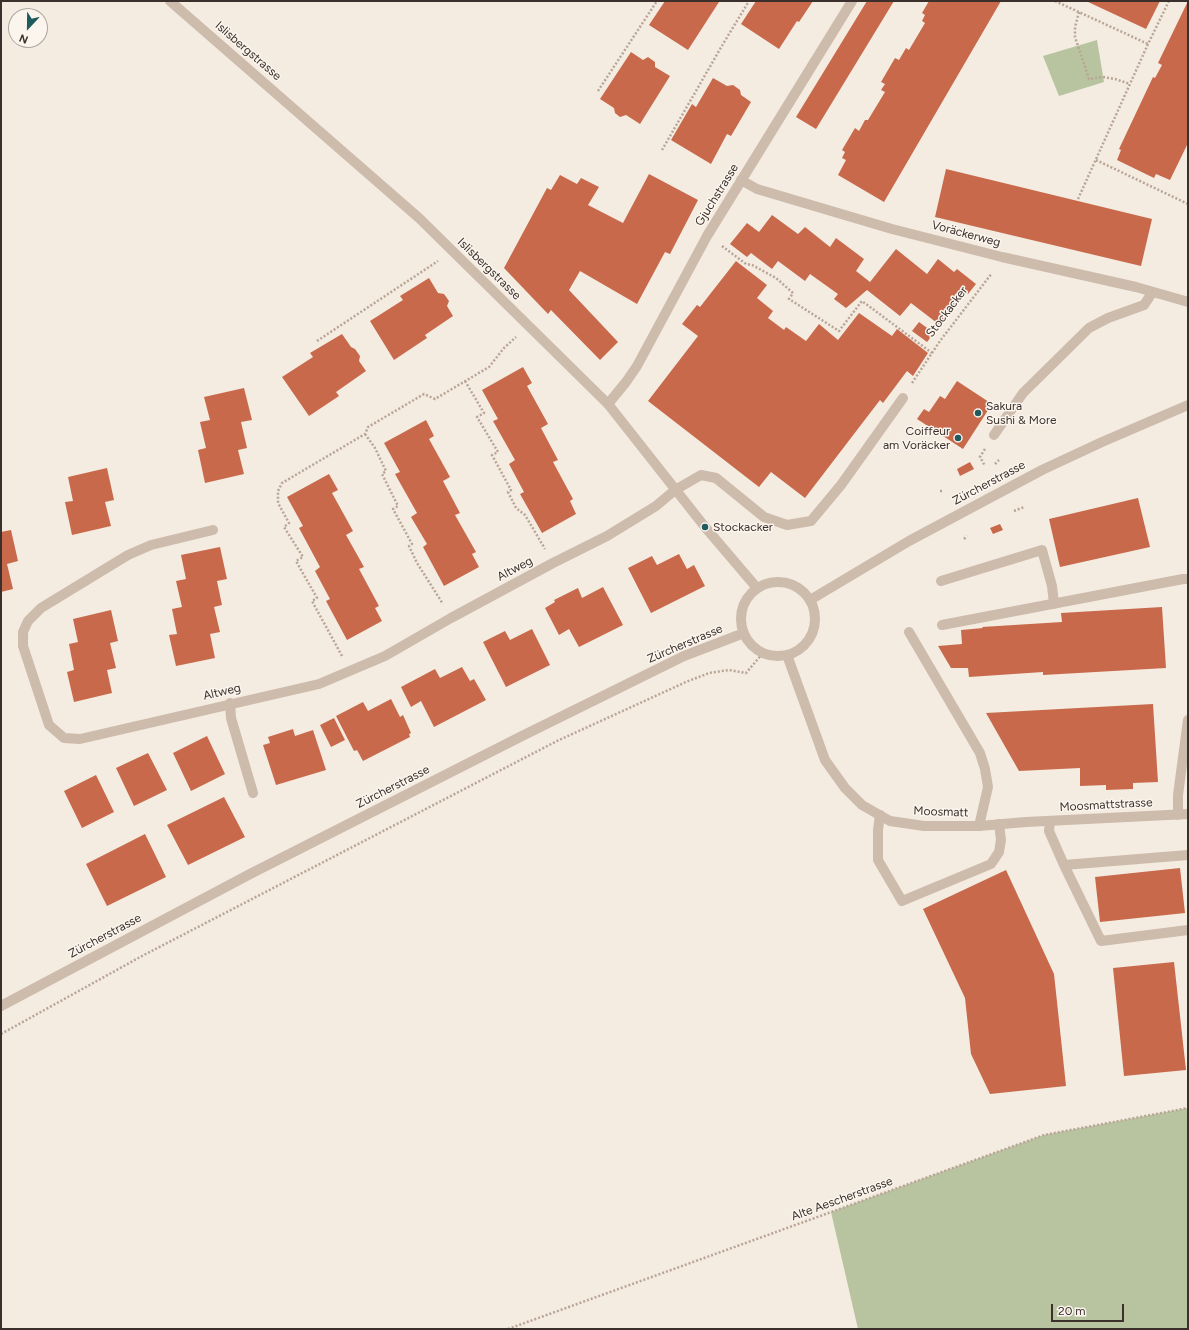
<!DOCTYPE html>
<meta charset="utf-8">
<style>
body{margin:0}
#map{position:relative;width:1189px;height:1330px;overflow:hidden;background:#f4ebe1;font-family:Figtree,sans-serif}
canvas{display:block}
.frame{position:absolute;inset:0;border:2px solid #3b302b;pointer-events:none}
.north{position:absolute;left:8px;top:8px;width:40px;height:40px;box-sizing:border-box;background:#fbf5ee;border:1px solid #aea6a0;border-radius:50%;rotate:202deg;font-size:11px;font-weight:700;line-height:16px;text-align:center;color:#3b302b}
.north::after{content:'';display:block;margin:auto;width:14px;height:18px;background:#1f5a5e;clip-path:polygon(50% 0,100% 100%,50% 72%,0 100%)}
.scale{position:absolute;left:1051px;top:1304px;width:73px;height:18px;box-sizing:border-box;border:2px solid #3b302b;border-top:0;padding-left:5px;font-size:12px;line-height:14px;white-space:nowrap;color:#3b302b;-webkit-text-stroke:3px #fbf5ee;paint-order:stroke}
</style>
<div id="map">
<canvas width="1189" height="1330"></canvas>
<div class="frame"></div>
<div class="north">N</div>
<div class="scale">20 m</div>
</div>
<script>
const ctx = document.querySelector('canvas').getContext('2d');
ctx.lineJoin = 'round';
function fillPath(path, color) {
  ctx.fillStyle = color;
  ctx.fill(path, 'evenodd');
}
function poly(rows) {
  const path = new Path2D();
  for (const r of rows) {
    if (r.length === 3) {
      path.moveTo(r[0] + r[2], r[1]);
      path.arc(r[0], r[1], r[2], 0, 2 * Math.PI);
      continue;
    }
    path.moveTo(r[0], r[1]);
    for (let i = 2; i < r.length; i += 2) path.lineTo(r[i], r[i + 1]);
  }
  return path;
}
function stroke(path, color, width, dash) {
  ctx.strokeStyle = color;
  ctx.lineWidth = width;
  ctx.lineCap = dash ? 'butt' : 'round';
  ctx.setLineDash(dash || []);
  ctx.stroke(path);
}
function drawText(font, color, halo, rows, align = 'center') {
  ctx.font = font + ' Figtree,sans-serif';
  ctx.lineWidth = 3;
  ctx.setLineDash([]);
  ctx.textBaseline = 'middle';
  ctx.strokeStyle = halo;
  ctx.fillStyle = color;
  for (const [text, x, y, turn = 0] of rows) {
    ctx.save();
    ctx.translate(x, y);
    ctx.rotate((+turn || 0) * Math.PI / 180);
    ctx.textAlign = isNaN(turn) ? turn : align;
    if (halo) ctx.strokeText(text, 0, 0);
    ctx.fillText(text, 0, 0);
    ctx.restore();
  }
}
fillPath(poly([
 [1097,40,1104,82,1059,96,1043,56],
 [1188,1108,1188,1329,858,1329,831,1212,1044,1135]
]), '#b8c4a0');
fillPath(poly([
 [665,1,719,2,688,50,649,25],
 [756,1,813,1,799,22,797,21,779,49,741,24],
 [867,1,894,1,816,129,796,117],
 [929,1,1001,1,884,202,838,175,846,160,842,158,845,152,842,150,855,128,859,131,865,120,868,120,885,92,881,90,885,84,881,82,895,58,899,60,906,48,909,50,925,23,922,21,925,15,922,13],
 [1086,1,1160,1,1146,29],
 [1188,1,1188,143,1170,180,1156,174,1154,178,1117,160,1121,150,1119,149,1153,77,1155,78,1162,65,1158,63],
 [631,52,643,60,648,57,655,62,655,67,670,76,640,124,626,115,620,117,615,113,614,108,600,99],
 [713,78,727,86,733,85,740,90,741,95,751,102,731,136,727,134,711,164,671,140,692,104,696,107],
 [946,169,1152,219,1141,266,935,217],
 [649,174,698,200,670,254,665,252,637,304,580,271,569,290,618,342,600,360,551,310,548,314,504,268,547,188,551,190,560,175,577,184,581,178,599,187,588,205,623,223],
 [772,215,798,234,805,227,830,247,836,238,864,259,856,271,870,282,896,249,927,274,938,259,954,272,957,269,976,284,968,294,966,293,941,326,911,303,900,316,867,290,846,308,834,299,838,294,810,274,805,281,778,261,772,269,751,253,747,257,730,244,747,223,759,232],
 [736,261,767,285,757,298,773,311,768,318,784,330,786,327,806,341,819,324,838,340,859,313,892,336,897,329,928,353,913,376,907,371,883,403,880,400,805,498,771,472,759,487,648,401,698,336,682,324,697,305,700,307],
 [429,278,438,293,444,294,449,301,447,306,453,316,425,335,427,338,394,360,370,321,403,300,400,296],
 [919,322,934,333,927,342,912,331],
 [342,334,351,347,355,349,360,356,359,361,366,371,336,392,339,396,309,416,282,377,313,357,310,353],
 [523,367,532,383,527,386,548,424,541,428,558,460,553,462,573,499,570,501,576,514,542,533,520,494,524,492,509,464,515,460,493,421,498,419,482,390],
 [957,381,992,404,963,449,917,419,924,409,929,412,940,396,945,399],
 [244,388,252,420,241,422,247,448,238,450,244,474,205,483,198,450,206,448,200,422,210,420,204,397],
 [426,420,434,436,429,439,450,477,443,481,460,513,455,515,476,552,472,554,479,567,444,586,423,547,427,544,411,517,417,513,395,474,400,472,384,443],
 [970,462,974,469,960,476,957,469],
 [107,468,114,500,105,502,111,526,72,535,65,502,73,501,68,477],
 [329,474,338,490,332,493,353,531,346,535,364,567,359,569,379,606,375,608,382,621,347,640,326,601,330,599,315,571,320,567,299,528,303,526,287,497],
 [1138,498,1150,547,1060,567,1049,519],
 [1000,524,1003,530,993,534,990,528],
 [11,530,18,561,7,564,13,589,1,592,1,532],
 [220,547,227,579,217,581,222,605,214,607,220,632,210,634,215,658,176,666,169,635,177,634,172,609,182,607,176,581,186,579,181,555],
 [679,554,687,569,694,565,705,586,651,613,628,568,652,556,657,565],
 [603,587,623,625,579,647,569,629,559,635,545,608,555,602,554,600,578,588,582,598],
 [1162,607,1166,668,1043,675,1043,672,969,677,968,668,951,668,938,646,962,644,961,630,983,628,982,627,1062,622,1061,613],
 [111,610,118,641,110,643,116,668,107,670,112,693,74,702,67,672,74,670,69,644,78,642,73,619],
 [532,629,550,665,506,687,483,642,505,631,510,640],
 [462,667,470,681,474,679,486,700,434,727,421,701,411,707,401,687,435,669,440,678],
 [391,699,400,717,403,715,411,733,409,734,410,737,363,761,357,750,354,751,336,716,363,702,368,711],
 [1153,704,1158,782,1133,783,1133,789,1106,790,1106,785,1080,786,1080,768,1019,771,986,713],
 [334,718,345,740,331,747,320,725],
 [293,729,295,736,313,730,326,770,276,785,263,745,270,743,268,737],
 [207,736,225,774,191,791,173,753],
 [148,753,167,790,134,806,116,768],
 [96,775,114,812,82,828,64,791],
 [224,797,245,837,188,865,167,825],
 [145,834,166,877,107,906,86,864],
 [1180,868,1185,913,1100,922,1095,877],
 [1006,870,1054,974,1066,1086,990,1094,971,1054,965,998,923,909],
 [1174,962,1186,1070,1124,1076,1113,968]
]), '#c8694b');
stroke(poly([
 [1055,1,1148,44],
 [1079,12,1075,27,1075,37,1089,79,1103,77,1115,79,1130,84],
 [598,91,657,1],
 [662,150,723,44,749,1],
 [1096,160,1188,204],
 [1078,199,1148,44,1169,1],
 [722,246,746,264,752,265,776,278,793,293,789,299,839,331,862,301,932,353],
 [317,341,438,261],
 [465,381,484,413,477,417,498,452,492,455,511,490,508,492,516,508,525,515,545,549],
 [912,383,940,341,992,273],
 [365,434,375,448,386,471,382,474,398,506,393,509,412,544,409,546,417,563,443,604],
 [985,449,980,457,985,466],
 [995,464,999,460],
 [940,491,944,491],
 [1014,511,1024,507],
 [964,539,967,536],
 [342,656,312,601,317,598,296,561,303,557,284,527,289,523,278,503,278,491,282,483,365,434,368,427,424,394,435,399,489,367,504,348,516,337],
 [1,1034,142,956,557,741,686,682,709,673,729,670,746,673,763,653],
 [508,1329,1044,1135,1188,1108]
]), '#b9a596', 2.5, [2, 2]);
stroke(poly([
 [994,435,1023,393,1089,328,1108,318,1144,305,1152,293],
 [675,490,701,475,716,478,764,517,787,525,811,521,841,485,903,398],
 [941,581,1042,550,1052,586,1054,604],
 [942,625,1183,579,1188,579],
 [909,632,980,753,985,769,988,787,979,826],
 [230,703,231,718,253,793],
 [880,815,878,830,878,860,902,901,991,864,999,852,1001,840,999,824],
 [1178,815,1178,795,1188,720],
 [1050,821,1049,831,1064,865,1188,855],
 [1064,865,1101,941,1188,930]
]), '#cdbbac', 10);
stroke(poly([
 [741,180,757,189,892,229,1002,257,1136,287,1188,302],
 [608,404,626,382,637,366,707,236,852,1],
 [213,530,151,545,128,555,41,608,28,621,23,632,23,646,49,725,64,738,80,739,319,684,385,656,451,618,553,563,607,536,656,506,675,490],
 [787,655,825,760,845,788,862,805,890,821,924,826,979,826,1026,822,1188,814]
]), '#cdbbac', 10);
stroke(poly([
 [170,1,419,218,608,404,705,527,757,588],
 [778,619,37],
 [810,600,909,541,1042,470,1102,442,1188,405],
 [1,1006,252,873,522,736,684,656,744,633]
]), '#cdbbac', 10);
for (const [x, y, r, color] of [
 [978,413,4,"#1f5a5e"],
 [958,438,4,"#1f5a5e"],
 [705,527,4,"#1f5a5e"]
]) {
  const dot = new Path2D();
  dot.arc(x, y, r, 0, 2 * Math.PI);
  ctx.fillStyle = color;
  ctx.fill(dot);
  stroke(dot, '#fbf5ee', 1.5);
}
drawText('12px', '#3b302b', '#fbf5ee', [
 ["Islisbergstrasse",248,51,41],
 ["Gjuchstrasse",717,195,-58],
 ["Voräckerweg",966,234,15],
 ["Islisbergstrasse",489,269,44],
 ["Stockacker",947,312,-53],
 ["Zürcherstrasse",989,483,-28],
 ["Altweg",515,569,-28],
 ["Zürcherstrasse",685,644,-23],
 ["Altweg",222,692,-13],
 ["Zürcherstrasse",393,787,-27],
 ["Moosmattstrasse",1106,805,-3],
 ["Moosmatt",941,812,2],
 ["Zürcherstrasse",105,936,-28],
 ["Alte Aescherstrasse",842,1199,-20]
]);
drawText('12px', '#3b302b', '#fbf5ee', [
 ["Sakura",986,406],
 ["Sushi & More",986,420],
 ["Coiffeur",950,431,"right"],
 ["am Voräcker",950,445,"right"],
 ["Stockacker",713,527]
], 'left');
</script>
